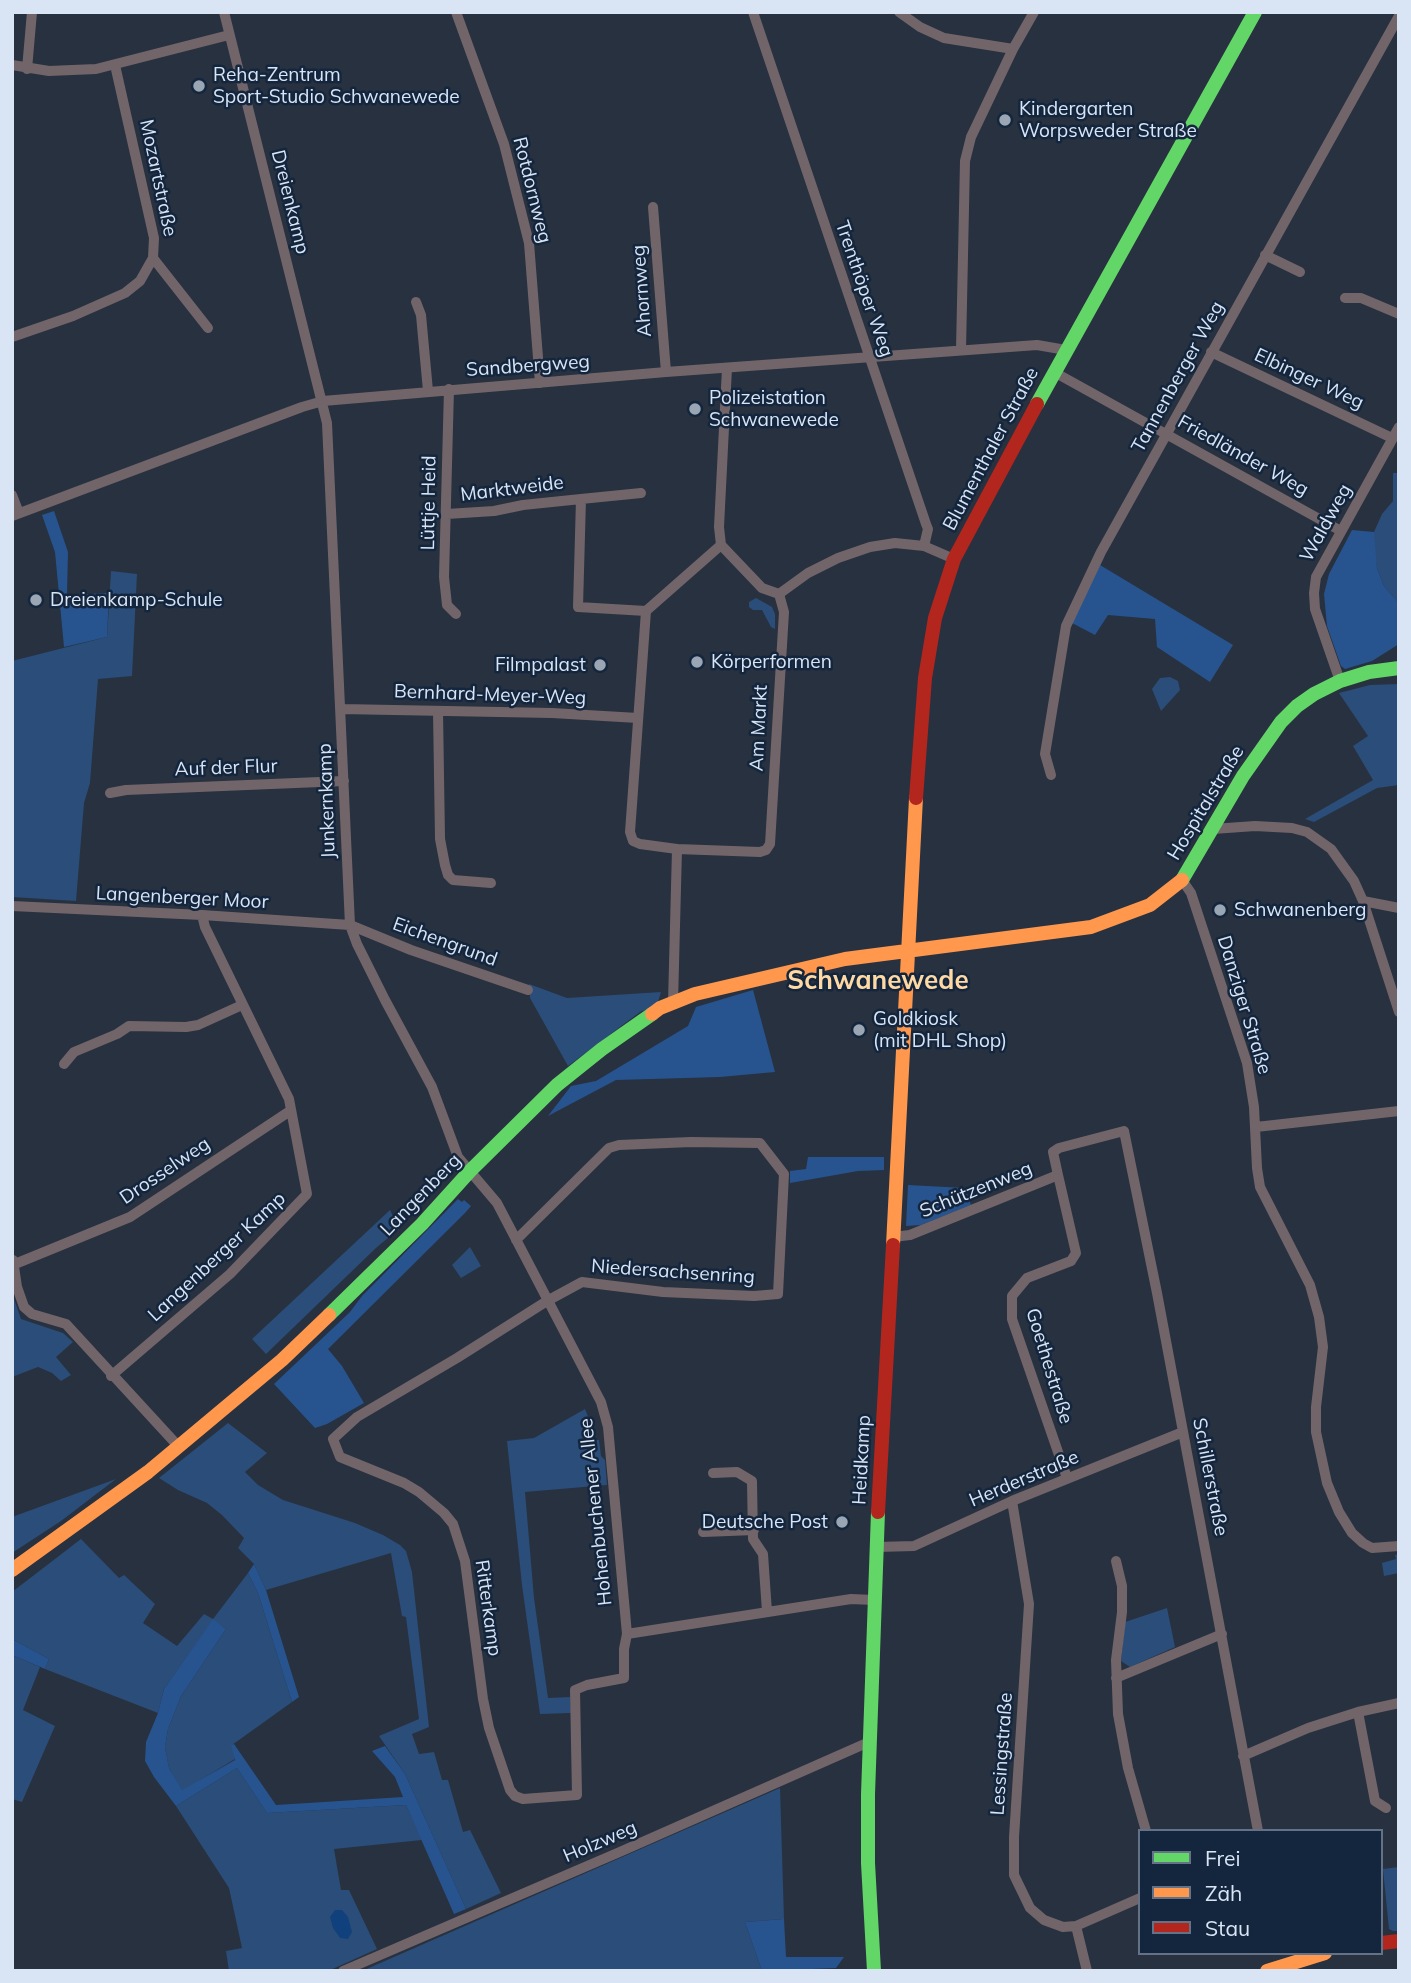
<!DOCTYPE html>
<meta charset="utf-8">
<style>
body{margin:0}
#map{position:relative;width:1411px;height:1983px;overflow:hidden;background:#28313f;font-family:Mulish,sans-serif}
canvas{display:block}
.frame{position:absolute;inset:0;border:14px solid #d9e5f5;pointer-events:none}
.legend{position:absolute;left:1138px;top:1829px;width:245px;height:126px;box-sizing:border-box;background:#14263e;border:2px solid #637287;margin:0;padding:9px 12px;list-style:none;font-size:21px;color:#d9e5f5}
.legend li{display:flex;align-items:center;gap:14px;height:35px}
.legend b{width:35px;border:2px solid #637287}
</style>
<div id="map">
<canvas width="1411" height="1983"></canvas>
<div class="frame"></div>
<ul class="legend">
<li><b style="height:9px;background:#63d668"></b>Frei</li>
<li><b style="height:9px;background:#ff974d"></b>Zäh</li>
<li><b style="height:9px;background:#b3261e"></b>Stau</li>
</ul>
</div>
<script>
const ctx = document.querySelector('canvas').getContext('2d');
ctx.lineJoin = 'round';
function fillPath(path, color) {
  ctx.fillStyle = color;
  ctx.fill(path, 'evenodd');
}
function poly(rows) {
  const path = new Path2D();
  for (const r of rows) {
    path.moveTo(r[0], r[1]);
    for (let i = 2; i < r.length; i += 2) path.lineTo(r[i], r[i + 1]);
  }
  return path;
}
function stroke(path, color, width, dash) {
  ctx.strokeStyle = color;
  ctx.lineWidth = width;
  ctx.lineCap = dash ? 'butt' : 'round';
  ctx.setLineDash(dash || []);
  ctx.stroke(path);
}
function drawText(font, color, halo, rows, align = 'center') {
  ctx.font = font + ' Mulish,sans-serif';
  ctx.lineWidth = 5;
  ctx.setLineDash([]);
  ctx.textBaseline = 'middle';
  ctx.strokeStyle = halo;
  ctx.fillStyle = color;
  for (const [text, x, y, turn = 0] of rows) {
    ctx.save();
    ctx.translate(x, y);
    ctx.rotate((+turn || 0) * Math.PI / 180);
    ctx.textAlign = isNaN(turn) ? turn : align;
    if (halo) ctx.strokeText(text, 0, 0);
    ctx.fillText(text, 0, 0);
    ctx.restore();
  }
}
fillPath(poly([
 [1393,473,1399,473,1399,603,1384,586,1377,568,1374,549,1374,532,1382,514,1393,501],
 [111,571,137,574,132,676,98,679,90,783,84,803,76,901,12,897,12,661,107,637],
 [756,598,772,607,775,614,775,629,771,627,762,610,753,610,749,607,749,602],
 [1170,677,1178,681,1180,690,1161,711,1152,689,1160,678],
 [1399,684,1399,785,1377,788,1314,822,1305,819,1373,780,1353,746,1368,736,1339,693,1370,685],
 [529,984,567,998,661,992,657,1005,640,1012,568,1066,530,998],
 [390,1210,399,1229,377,1247,266,1354,252,1339],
 [470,1247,481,1266,461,1278,452,1265],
 [12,1293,21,1319,63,1333,73,1342,56,1357,71,1375,61,1381,52,1373,38,1367,12,1377],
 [585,1409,591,1424,592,1440,599,1440,601,1456,605,1460,607,1485,525,1492,534,1598,548,1698,570,1697,571,1713,540,1714,522,1585,507,1441,534,1438],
 [228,1423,267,1453,245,1472,258,1485,283,1500,355,1523,383,1535,400,1545,406,1551,412,1572,429,1727,412,1734,419,1754,434,1752,442,1780,448,1780,463,1832,470,1830,501,1893,466,1909,405,1774,379,1736,419,1719,406,1617,402,1616,391,1553,266,1590,254,1564,238,1548,244,1538,222,1515,207,1503,178,1490,159,1478],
 [116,1479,61,1521,12,1553,12,1517],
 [81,1539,119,1578,124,1575,155,1604,143,1623,177,1646,204,1614,213,1619,248,1573,258,1593,292,1702,232,1745,235,1759,182,1791,169,1768,165,1747,168,1729,181,1696,226,1629,213,1620,164,1689,158,1713,45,1669,49,1659,12,1639,12,1592],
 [1399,1554,1399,1573,1384,1576,1382,1563,1396,1559,1395,1555],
 [1167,1608,1175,1647,1130,1667,1121,1661,1125,1622],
 [12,1655,40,1667,23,1710,55,1726,22,1802,12,1799],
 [237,1768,267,1813,406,1805,422,1840,334,1849,341,1890,349,1890,377,1949,328,1971,229,1971,226,1951,242,1948,229,1888,176,1806],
 [780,1788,784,1919,745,1922,762,1971,362,1971],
 [1399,1867,1399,1931,1393,1931,1389,1929,1383,1869]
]), '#2b4d79');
fillPath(poly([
 [54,511,68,552,67,595,109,593,107,637,64,647,55,552,42,515],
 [1352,530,1374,532,1377,568,1384,586,1399,603,1399,644,1372,661,1345,669,1341,666,1327,626,1324,594,1329,574],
 [1100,565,1233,645,1210,682,1157,647,1155,619,1108,615,1095,635,1072,623],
 [753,990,775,1072,720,1077,616,1080,548,1116,571,1086,596,1081,688,1026,696,1007],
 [808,1157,884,1157,884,1170,858,1171,790,1183,790,1171,806,1169],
 [908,1185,965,1188,971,1205,921,1225,906,1226],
 [458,1199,462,1202,464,1200,471,1206,465,1213,328,1349,342,1366,364,1403,327,1424,315,1428,274,1384,350,1312,362,1296],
 [254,1564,266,1590,299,1697,292,1702,258,1593,248,1573],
 [213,1619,226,1629,181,1696,168,1729,165,1747,169,1768,182,1790,235,1760,231,1745,234,1744,276,1805,403,1797,395,1777,372,1751,385,1746,405,1774,466,1909,454,1914,406,1805,267,1813,237,1768,176,1806,154,1777,145,1761,146,1742,158,1713,164,1689],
 [12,1639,49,1659,45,1669,12,1655],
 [784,1919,786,1957,844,1957,836,1968,762,1971,745,1922]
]), '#27548e');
fillPath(poly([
 [335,1910,342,1910,348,1917,352,1932,348,1939,340,1938,333,1928,330,1917]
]), '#11417c');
stroke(poly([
 [224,12,327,423,350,925,357,944,385,1000,432,1087,458,1157,497,1203,601,1402,608,1427,627,1634,851,1599,874,1600],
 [456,12,504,144,529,243,540,383],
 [753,12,926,524,928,529,924,546,954,559],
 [899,12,920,27,944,38,1013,49],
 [12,65,49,71,96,69,229,35],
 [27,69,32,12],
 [653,207,666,372],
 [1265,255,1300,272],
 [153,258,208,328],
 [1345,298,1361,298,1399,314],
 [416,302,421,315,428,391],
 [12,337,73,316,125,293,140,281,153,258,154,238,115,65],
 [961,350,965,161,971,137,1013,49,1034,12],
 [1211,352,1392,438],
 [1054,372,1341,531],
 [449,389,444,577,447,605,456,614],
 [12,495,19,513],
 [581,499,641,493],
 [447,514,494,511,523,505,581,499,578,607,646,611],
 [12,516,302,407,323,401,666,372,1037,345,1066,350],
 [779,594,808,573,838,558,870,547,895,543,924,546],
 [1340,681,1315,609,1314,593,1316,577,1399,427],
 [341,709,552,713,638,718],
 [438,711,440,839,445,865,448,875,453,880,491,883],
 [1051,775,1045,754,1066,626,1101,552,1399,16],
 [110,793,126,790,344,781],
 [1213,829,1255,826,1292,828,1307,832,1331,849,1354,881,1363,901,1399,1012],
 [677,849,640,844,633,841,630,832,646,611,721,545],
 [1182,880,1191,893,1247,1063,1254,1107,1257,1168,1260,1187,1310,1285,1319,1317,1323,1347,1316,1407,1316,1432,1327,1483,1339,1512,1352,1533,1363,1543,1372,1548,1399,1546],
 [1363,901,1399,908],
 [12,906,202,915,350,925,411,950,528,990],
 [673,1003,677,849,760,852,766,850,770,844,784,612,779,594,762,588,721,545,719,527,727,368],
 [64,1064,74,1052,117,1034,129,1026,186,1027,198,1025,242,1005],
 [1256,1127,1399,1111],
 [1058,1175,1076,1253,1071,1261,1027,1278,1012,1296,1012,1319,1067,1478],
 [893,1237,910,1235,1058,1175,1053,1152,1059,1148,1124,1131,1157,1293,1258,1831],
 [516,1240,609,1148,619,1145,691,1142,760,1143,784,1174,778,1294,754,1296,663,1292,582,1282,547,1301,457,1358,357,1417,333,1439,340,1457,404,1483,419,1492,444,1513,453,1524,465,1561,483,1699,489,1728,510,1790,515,1796,523,1799,577,1795,575,1690,587,1685,624,1678,624,1649,627,1634],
 [13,1260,17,1287,24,1307,32,1314,66,1324,179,1447],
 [15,1264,130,1217,290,1111],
 [111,1376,230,1274,307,1194,289,1099,205,927,202,915],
 [713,1473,737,1472,752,1481,753,1539,763,1554,767,1612],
 [1012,1501,1029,1604,1014,1837,1014,1875,1030,1908,1044,1920,1063,1927,1076,1926,1087,1971],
 [703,1532,754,1530],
 [877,1547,914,1546,1012,1501,1183,1432],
 [1116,1561,1122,1586,1122,1612,1116,1660,1118,1714,1128,1768,1146,1831],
 [1116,1678,1222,1634],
 [1358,1712,1375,1801,1386,1808],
 [1243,1756,1308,1728,1358,1712,1399,1703],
 [1076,1926,1140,1898],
 [343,1971,622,1851,869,1742]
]), '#72656a', 10);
stroke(poly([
 [1037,404,1255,12],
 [1182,880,1243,776,1281,722,1297,706,1314,694,1340,681,1369,672,1399,668],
 [329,1315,422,1224,470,1171,557,1085,602,1049,652,1014],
 [874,1971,868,1863,868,1794,878,1512]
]), '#63d668', 14);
stroke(poly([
 [652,1014,660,1008,695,994,845,959,1091,927,1150,905,1182,880],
 [893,1245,916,798],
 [12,1570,148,1472,282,1360,329,1315],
 [1267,1971,1325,1953]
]), '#ff974d', 14);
stroke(poly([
 [916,798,925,678,935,618,954,559,1037,404],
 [878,1512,893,1245],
 [1381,1943,1399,1941]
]), '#b3261e', 14);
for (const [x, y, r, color] of [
 [199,86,7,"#9ba6b5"],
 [1005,120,7,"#9ba6b5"],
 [695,409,7,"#9ba6b5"],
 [36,600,7,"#9ba6b5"],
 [697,662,7,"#9ba6b5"],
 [600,665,7,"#9ba6b5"],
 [1220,910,7,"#9ba6b5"],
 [859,1030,7,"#9ba6b5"],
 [842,1522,7,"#9ba6b5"]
]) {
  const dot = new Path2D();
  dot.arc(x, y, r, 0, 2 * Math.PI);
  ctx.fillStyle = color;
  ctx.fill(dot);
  stroke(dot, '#14263e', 2.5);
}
drawText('19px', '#d9e5f5', '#14263e', [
 ["Reha-Zentrum",213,75],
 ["Sport-Studio Schwanewede",213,97],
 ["Kindergarten",1019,109],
 ["Worpsweder Straße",1019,131],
 ["Polizeistation",709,398],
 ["Schwanewede",709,420],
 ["Dreienkamp-Schule",50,600],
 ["Körperformen",711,662],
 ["Filmpalast",586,665,"right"],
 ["Schwanenberg",1234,910],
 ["Goldkiosk",873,1019],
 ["(mit DHL Shop)",873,1041],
 ["Deutsche Post",828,1522,"right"]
], 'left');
drawText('19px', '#d9e5f5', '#14263e', [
 ["Mozartstraße",158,178,78],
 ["Rotdornweg",532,190,76],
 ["Dreienkamp",290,202,76],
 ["Trenthöper Weg",864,289,71],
 ["Ahornweg",642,291,-94],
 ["Sandbergweg",528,366,-4],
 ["Tannenberger Weg",1178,377,-61],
 ["Elbinger Weg",1309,379,25],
 ["Blumenthaler Straße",991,449,-62],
 ["Friedländer Weg",1243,456,29],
 ["Marktweide",512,489,-7],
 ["Lüttje Heid",429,503,-89],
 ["Waldweg",1326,523,-61],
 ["Bernhard-Meyer-Weg",490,695,2],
 ["Am Markt",759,728,-87],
 ["Auf der Flur",226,768,-2],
 ["Junkernkamp",327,801,-92],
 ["Hospitalstraße",1206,803,-59],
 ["Langenberger Moor",182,898,3],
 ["Eichengrund",445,942,20],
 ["Danziger Straße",1244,1005,73],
 ["Drosselweg",165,1171,-34],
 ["Schützenweg",976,1190,-22],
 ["Langenberg",421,1195,-46],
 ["Langenberger Kamp",217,1257,-43],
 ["Niedersachsenring",673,1272,4],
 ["Goethestraße",1049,1366,73],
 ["Heidkamp",862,1460,-87],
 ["Schillerstraße",1210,1477,79],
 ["Herderstraße",1024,1479,-23],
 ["Hohenbuchener Allee",596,1512,-96],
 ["Ritterkamp",488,1608,82],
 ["Lessingstraße",1002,1754,-86],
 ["Holzweg",600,1842,-23]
]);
drawText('bold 26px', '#ffd9a4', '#14263e', [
 ["Schwanewede",878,981]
]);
</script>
